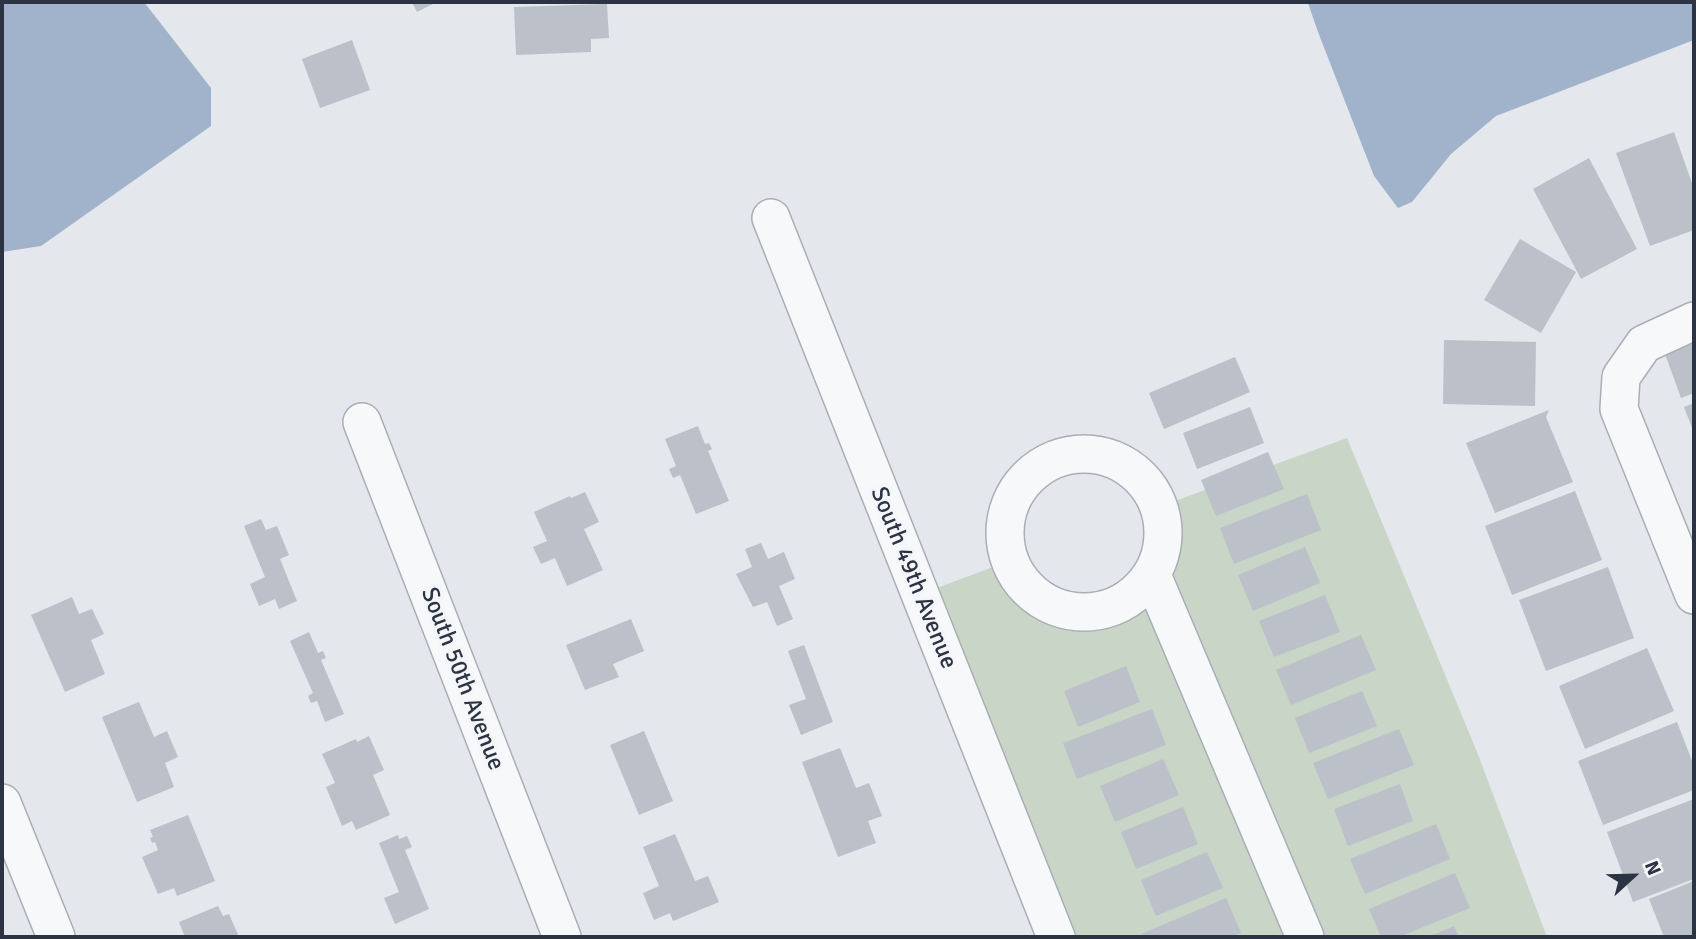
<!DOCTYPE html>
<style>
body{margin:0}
#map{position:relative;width:1696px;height:939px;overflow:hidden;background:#e4e7ec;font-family:Signika,sans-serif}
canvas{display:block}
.frame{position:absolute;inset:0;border:4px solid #2c3444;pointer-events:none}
.north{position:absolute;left:1598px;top:841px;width:70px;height:70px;-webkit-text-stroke:5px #f4f6f9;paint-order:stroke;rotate:68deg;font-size:19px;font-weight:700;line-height:28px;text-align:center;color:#2c3444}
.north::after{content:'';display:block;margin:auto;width:24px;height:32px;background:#2c3444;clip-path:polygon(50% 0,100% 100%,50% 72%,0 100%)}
</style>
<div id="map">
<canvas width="1696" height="939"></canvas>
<div class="frame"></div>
<div class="north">N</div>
</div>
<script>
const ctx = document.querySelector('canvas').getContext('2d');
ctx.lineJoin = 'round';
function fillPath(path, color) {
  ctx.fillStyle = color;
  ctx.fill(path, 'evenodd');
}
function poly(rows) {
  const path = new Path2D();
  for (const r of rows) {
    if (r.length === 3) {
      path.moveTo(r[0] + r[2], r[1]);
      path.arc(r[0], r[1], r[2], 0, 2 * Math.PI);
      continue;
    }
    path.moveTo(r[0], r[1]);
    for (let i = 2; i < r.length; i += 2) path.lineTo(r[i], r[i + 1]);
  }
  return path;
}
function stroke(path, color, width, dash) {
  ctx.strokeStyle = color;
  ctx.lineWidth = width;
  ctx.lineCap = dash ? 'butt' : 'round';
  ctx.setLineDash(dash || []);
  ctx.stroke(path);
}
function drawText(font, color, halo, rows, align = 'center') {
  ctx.font = font + ' Signika,sans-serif';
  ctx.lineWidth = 7;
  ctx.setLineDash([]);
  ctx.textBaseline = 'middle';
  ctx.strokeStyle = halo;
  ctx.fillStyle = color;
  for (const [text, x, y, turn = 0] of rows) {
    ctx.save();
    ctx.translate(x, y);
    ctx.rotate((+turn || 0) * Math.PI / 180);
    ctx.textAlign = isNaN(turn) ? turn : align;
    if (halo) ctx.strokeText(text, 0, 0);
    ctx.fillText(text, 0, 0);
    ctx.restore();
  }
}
fillPath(poly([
 [1347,438,1477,752,1547,937,1326,937,1172,574,1180,550,1182,524,1175,501],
 [993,567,1003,589,1021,609,1055,626,1081,630,1115,625,1146,607,1285,937,1077,937,937,588]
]), '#c9d5c6');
fillPath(poly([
 [2,2,144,2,211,88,211,126,41,246,2,252],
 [1311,2,1694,2,1694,40,1496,116,1451,154,1412,202,1398,208,1374,176,1318,32,1308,3]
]), '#a1b3ca');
fillPath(poly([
 [412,2,437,2,417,12],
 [607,4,609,38,591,39,591,52,516,55,514,7],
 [352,40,370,90,320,108,302,59],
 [1674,132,1694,189,1694,230,1650,246,1616,153],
 [1589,158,1637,249,1581,279,1533,189],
 [1520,239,1576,272,1541,333,1484,300],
 [1444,340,1536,342,1535,406,1443,404],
 [1694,343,1694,393,1681,398,1665,354],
 [1235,357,1250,392,1164,429,1149,393],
 [1694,403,1694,433,1684,407],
 [1250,407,1264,443,1197,469,1183,433],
 [1549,410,1546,417,1573,482,1495,513,1466,443],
 [698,426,705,444,709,443,712,449,708,451,729,501,696,514,680,475,673,478,669,469,676,466,665,439],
 [1268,452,1284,489,1216,516,1201,480],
 [1575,491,1602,560,1512,595,1485,526],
 [585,492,599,522,584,529,603,570,567,586,555,558,541,564,533,547,547,541,534,512,570,496,571,498],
 [1307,494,1321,530,1234,564,1220,528],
 [261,519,266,530,277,526,289,555,280,559,297,601,279,609,275,599,259,606,250,584,265,577,244,526],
 [761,543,768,559,784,552,795,579,779,586,793,619,777,626,767,602,753,607,736,574,752,567,745,549],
 [1305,547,1320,583,1253,611,1238,575],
 [1608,567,1634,638,1546,671,1519,600],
 [1325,595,1340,632,1274,657,1259,621],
 [72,597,79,614,92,609,104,634,91,640,105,674,65,692,31,615],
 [631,619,644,651,613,664,619,677,585,690,566,645],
 [309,632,318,653,323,651,326,658,321,660,344,714,325,722,317,701,311,703,308,696,313,693,290,641],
 [1361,635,1376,670,1291,705,1276,670],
 [804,645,833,722,801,735,789,705,806,699,788,651],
 [1647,648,1674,711,1585,749,1559,686],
 [1126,666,1140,702,1078,727,1064,691],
 [1362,691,1377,726,1309,753,1295,718],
 [139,702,154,737,167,731,178,757,165,763,174,787,137,802,102,717],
 [1152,709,1166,745,1077,779,1063,743],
 [1677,722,1694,766,1694,790,1603,825,1578,761],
 [1399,729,1414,765,1328,799,1313,763],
 [644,731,673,801,639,815,610,745],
 [369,736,384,770,373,775,390,815,356,830,352,821,342,826,326,787,335,783,322,754,356,739,357,742],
 [840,748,856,788,869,783,882,816,868,821,876,843,838,857,802,762],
 [1163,759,1179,795,1115,822,1100,786],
 [1400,784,1413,821,1348,846,1334,809],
 [1694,799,1694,879,1633,902,1607,832],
 [1183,807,1198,844,1136,869,1121,832],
 [188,815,215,881,177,896,174,888,158,894,142,857,158,850,155,842,152,843,150,838,153,837,150,830],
 [1436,824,1450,859,1365,894,1350,859],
 [675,834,695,881,708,876,719,902,673,921,670,913,654,920,643,893,659,886,643,847],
 [398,835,399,839,407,836,412,847,405,850,429,909,395,924,384,898,399,892,379,843],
 [1207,852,1223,888,1156,916,1141,880],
 [1455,873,1470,908,1399,937,1381,937,1369,909],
 [1694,881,1694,937,1664,937,1649,899],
 [1226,898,1241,933,1230,937,1142,937,1141,934],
 [218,906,223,916,229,914,239,937,185,937,179,922],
 [1454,926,1459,937,1428,937]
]), '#bbc0c9');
const minor = poly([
 [771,218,1056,937],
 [1694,321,1644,344,1621,377,1619,409,1694,595],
 [362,422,562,937],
 [1084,533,79],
 [1152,575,1305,937],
 [2,803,56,937]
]);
stroke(minor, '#a9aeb6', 40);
stroke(minor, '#f7f8fa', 37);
drawText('24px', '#2c3444', '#f4f6f9', [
 ["South 49th Avenue",913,578,68],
 ["South 50th Avenue",462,679,69]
]);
</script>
